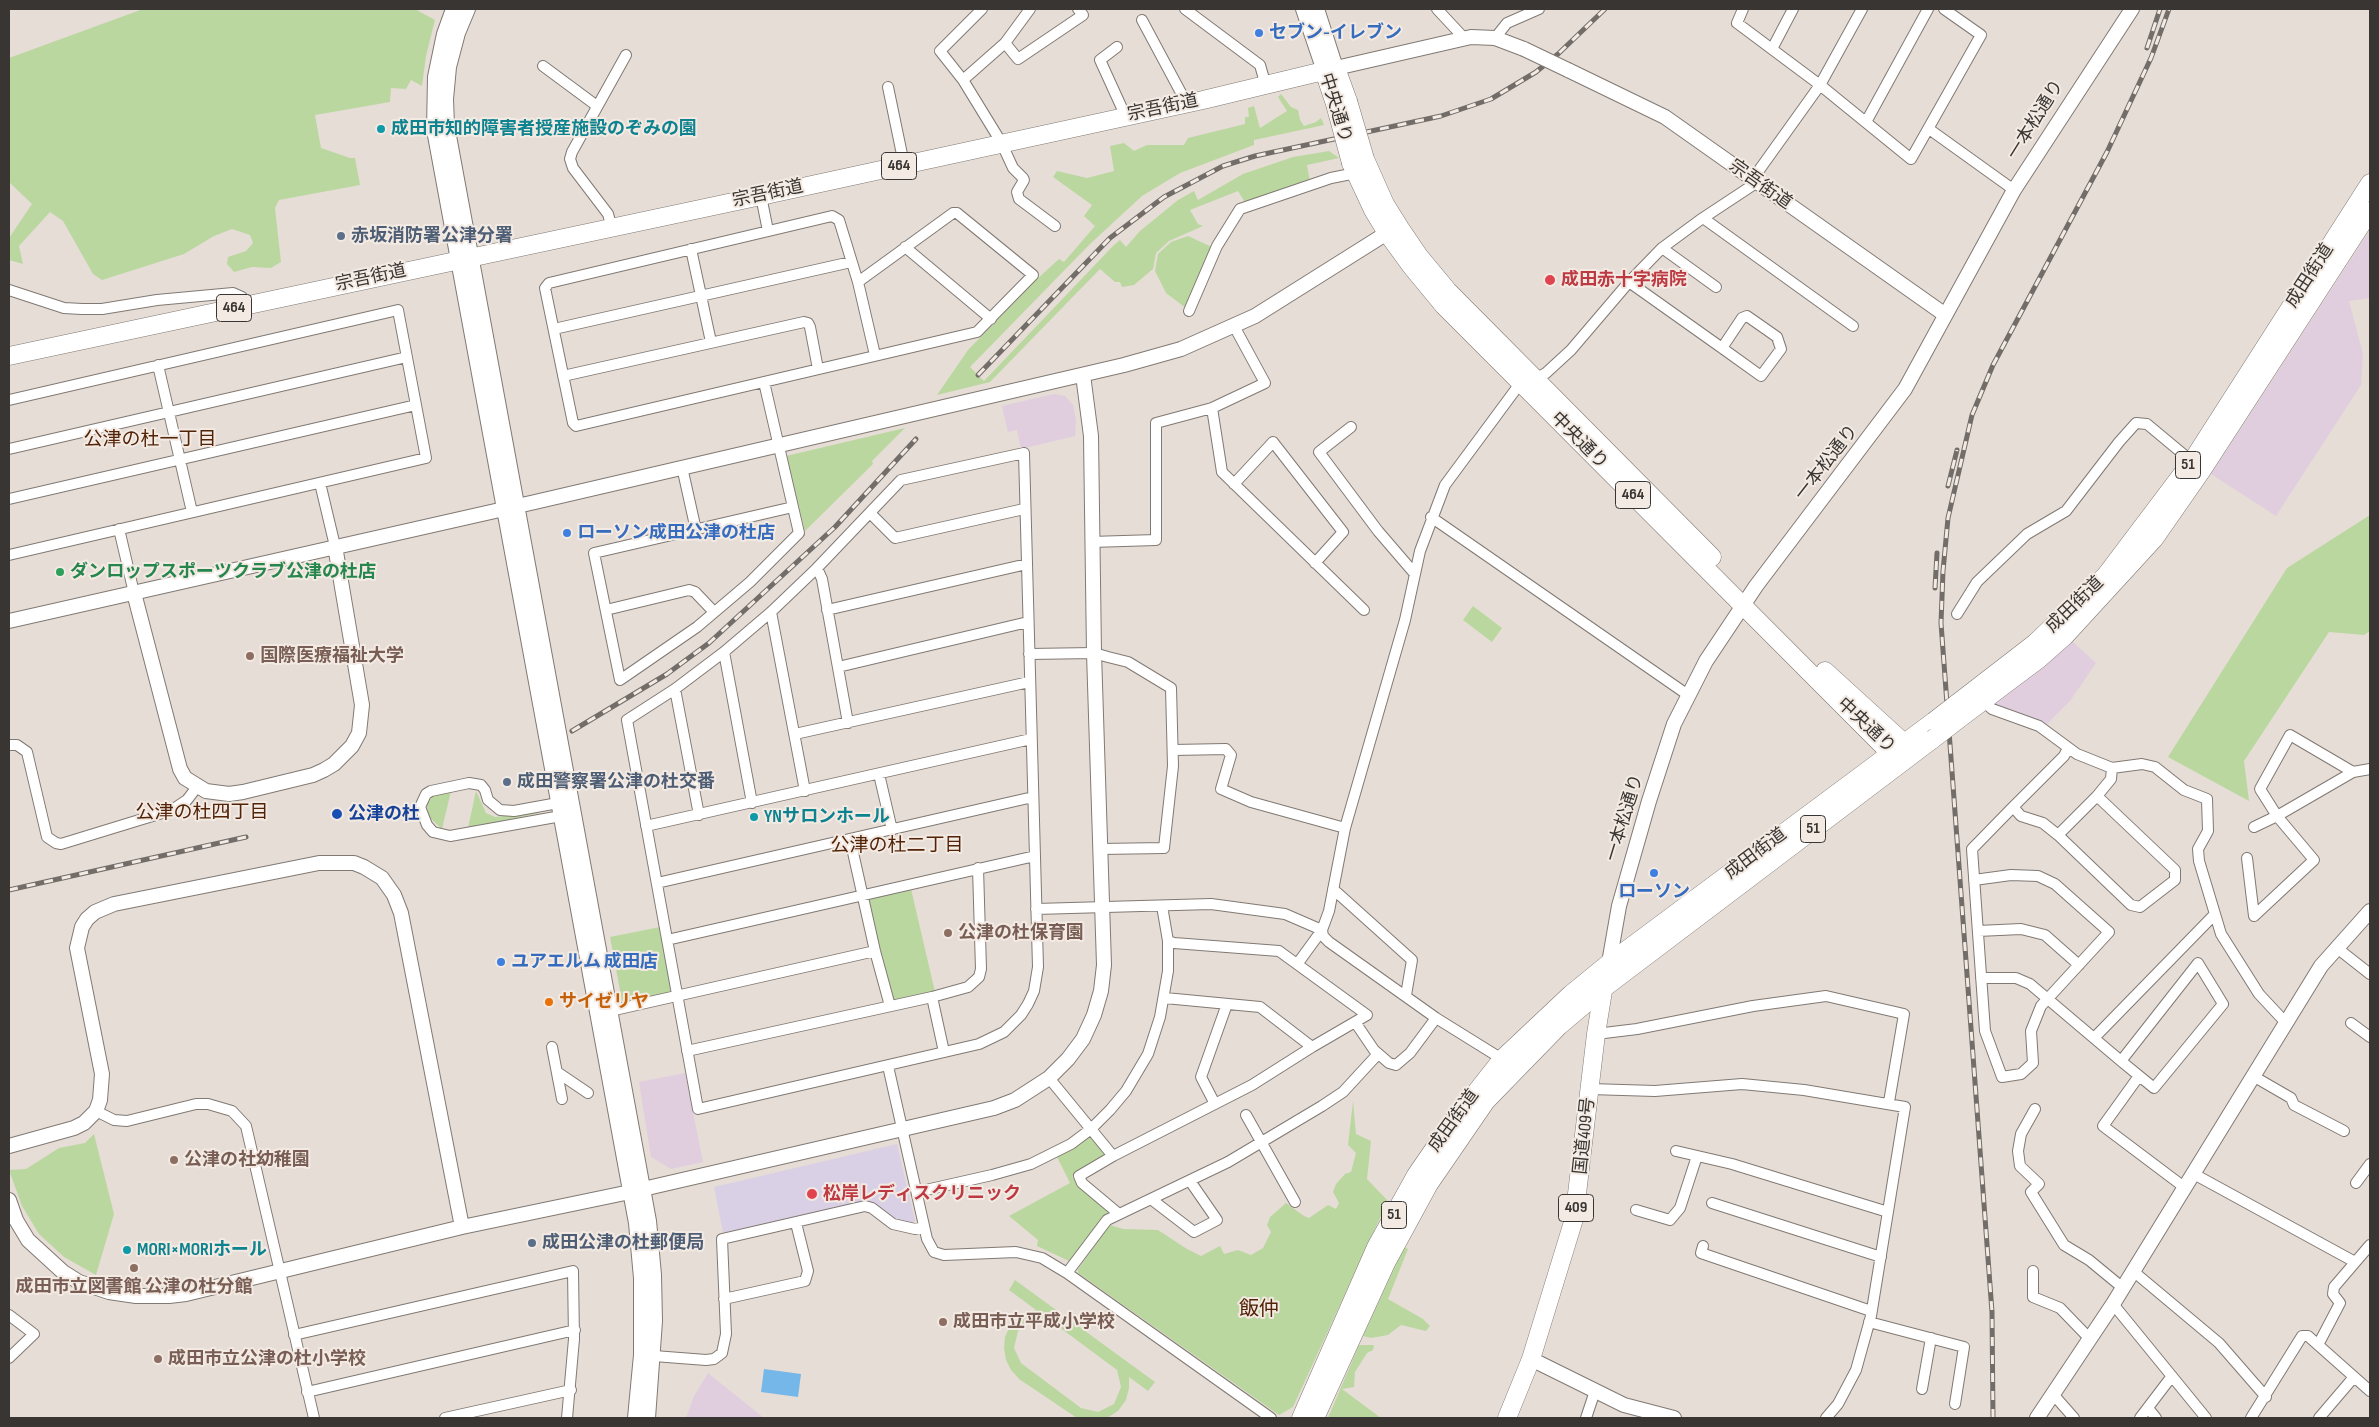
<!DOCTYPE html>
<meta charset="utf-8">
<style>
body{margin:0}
#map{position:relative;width:2379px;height:1427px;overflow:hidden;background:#e6ddd6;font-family:"Sofia Sans Condensed",sans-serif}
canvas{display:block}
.frame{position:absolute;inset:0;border:10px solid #383532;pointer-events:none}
</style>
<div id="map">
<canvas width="2379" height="1427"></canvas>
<div class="frame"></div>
</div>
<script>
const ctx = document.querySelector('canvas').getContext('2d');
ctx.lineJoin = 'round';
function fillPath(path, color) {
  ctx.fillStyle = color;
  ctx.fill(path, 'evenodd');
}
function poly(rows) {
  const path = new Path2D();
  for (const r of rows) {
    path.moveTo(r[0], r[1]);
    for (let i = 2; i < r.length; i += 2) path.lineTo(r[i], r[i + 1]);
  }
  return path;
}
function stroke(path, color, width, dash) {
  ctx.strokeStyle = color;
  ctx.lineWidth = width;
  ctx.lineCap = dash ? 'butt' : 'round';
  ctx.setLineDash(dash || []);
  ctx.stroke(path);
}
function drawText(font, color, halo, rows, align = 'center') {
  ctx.font = font + ' "Sofia Sans Condensed","Noto Sans JP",sans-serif';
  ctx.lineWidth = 4;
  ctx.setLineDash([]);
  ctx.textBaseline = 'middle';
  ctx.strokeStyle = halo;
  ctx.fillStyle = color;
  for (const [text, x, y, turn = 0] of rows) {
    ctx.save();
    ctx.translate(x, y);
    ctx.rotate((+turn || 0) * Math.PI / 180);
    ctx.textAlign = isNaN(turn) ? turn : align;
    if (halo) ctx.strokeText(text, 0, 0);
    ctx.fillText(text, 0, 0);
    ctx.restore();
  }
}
fillPath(poly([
 [2370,230,2370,298,2349,301,2363,354,2361,385,2276,516,2211,474],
 [1054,394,1065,396,1073,405,1076,420,1075,436,1021,449,1017,430,1008,432,1002,406],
 [2072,641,2096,663,2070,701,2045,726,1995,706,1995,701],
 [685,1073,703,1162,671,1169,651,1157,639,1082],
 [708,1373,764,1418,686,1418,694,1396]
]), '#e0cedf');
fillPath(poly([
 [897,1144,915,1221,910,1223,894,1220,868,1200,723,1233,714,1187]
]), '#dad0e5');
fillPath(poly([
 [143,9,415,9,435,20,426,56,422,86,411,80,406,89,391,88,390,102,315,115,321,148,350,158,355,158,360,185,279,200,275,208,281,262,271,268,252,267,234,272,227,264,228,257,246,251,253,243,250,235,232,229,214,236,184,254,102,280,93,274,63,221,50,212,19,246,23,264,9,260,9,238,32,204,9,182,9,58],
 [1281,94,1291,107,1298,110,1300,120,1304,126,1316,122,1321,118,1324,125,1254,140,1254,145,1180,173,1142,196,1090,244,970,367,984,381,1113,246,1120,240,1126,247,1140,231,1178,200,1194,191,1198,200,1243,174,1293,157,1329,151,1339,158,1307,165,1310,182,1246,204,1238,191,1190,210,1198,224,1203,226,1169,241,1156,253,1153,269,1134,285,1122,287,1120,282,1115,282,1100,269,990,382,937,395,968,350,1035,281,1059,259,1064,262,1095,226,1084,216,1092,205,1053,177,1057,171,1087,178,1114,171,1110,146,1124,143,1134,151,1147,145,1184,145,1188,138,1245,124,1245,117,1249,117,1248,108,1254,106,1260,128,1287,111,1278,97],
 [1188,236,1214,248,1186,308,1166,293,1155,271,1158,254,1171,242],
 [905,428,872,461,873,464,805,531,786,456],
 [2370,515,2370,631,2364,635,2329,632,2244,761,2249,801,2168,757,2287,568],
 [1473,606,1502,628,1492,642,1463,620],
 [451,791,442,829,428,816,427,804,433,795],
 [476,791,486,813,495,817,538,812,540,813,468,828],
 [911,889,935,992,895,1001,891,996,868,899],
 [660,927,672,989,669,993,626,1003,622,1001,610,937],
 [1353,1101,1356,1134,1371,1141,1367,1179,1387,1200,1386,1205,1293,1407,1279,1415,1078,1273,1078,1269,1110,1225,1123,1229,1158,1230,1187,1249,1201,1256,1220,1246,1224,1254,1238,1250,1251,1255,1263,1248,1271,1232,1267,1225,1270,1217,1286,1203,1304,1216,1309,1218,1328,1205,1336,1209,1339,1203,1333,1192,1336,1184,1345,1174,1351,1172,1356,1153,1348,1145],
 [94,1134,114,1214,96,1275,64,1257,39,1234,22,1206,9,1170,26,1169,59,1148,85,1143],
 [1088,1137,1092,1138,1104,1152,1103,1158,1072,1176,1076,1183,1107,1210,1107,1215,1069,1261,1037,1246,1038,1240,1009,1216,1070,1183,1057,1157],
 [1404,1247,1408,1249,1388,1299,1423,1319,1430,1326,1426,1331,1401,1325,1388,1335,1371,1338,1363,1336],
 [1015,1280,1155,1382,1148,1391,1129,1377,1129,1388,1126,1400,1118,1411,1107,1418,1077,1418,1019,1379,1011,1370,1006,1360,1004,1348,1005,1337,1010,1326,1018,1318,1036,1310,1009,1290],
 [1040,1318,1051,1321,1117,1370,1121,1387,1114,1404,1098,1412,1081,1408,1021,1363,1014,1348,1018,1331,1031,1320],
 [1359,1345,1374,1345,1373,1350,1367,1353,1355,1372,1354,1387,1342,1389,1381,1418,1328,1418]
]), '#bbd7a0');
fillPath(poly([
 [764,1369,801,1374,798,1397,761,1392]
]), '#75b7e8');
const street = poly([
 [982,9,940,51,963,80,1001,142,1013,168,1023,178,1024,180,1017,192,1019,199,1055,226],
 [1185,9,1260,65,1266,86],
 [1437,9,1464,38],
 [1743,9,1737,23,1820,85,1911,159,1981,35,1944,9],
 [1142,20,1187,104],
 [1495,38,1507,23,1539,9],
 [1005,43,1018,59,1083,15,1078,9],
 [1117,47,1100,60,1126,117],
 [1772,49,1793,9],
 [543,66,597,106],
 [963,80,1005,43,1030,9],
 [888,87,904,164],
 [1866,122,1928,9],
 [1929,129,2014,190],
 [1752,180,1820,85,1862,9],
 [761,196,768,231],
 [1703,218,1853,326],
 [612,228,608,214,573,168,570,159,572,152,626,55],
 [905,247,991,319],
 [1662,248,1716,287],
 [691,249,711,342],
 [858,282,953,213,957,213,1033,275,977,332,576,426,573,423,545,288,549,283,832,216,839,220,858,282,875,355],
 [1629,282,1722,348,1761,376,1781,349,1777,337,1747,316,1742,318,1722,348],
 [9,290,64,308,82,309,102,309,157,300,233,293,242,297,246,305],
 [1189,311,1217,246,1240,209,1331,178,1356,173],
 [554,329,851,262],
 [158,365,192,512],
 [563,376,804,322,808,323,810,327,818,369],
 [764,382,799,533,750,582,697,627,620,680,594,553,793,507],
 [9,400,398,310,426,458,9,555],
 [1212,408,1222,472,1364,610],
 [1351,427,1319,452,1378,531,1415,574],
 [9,449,407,357],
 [1024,453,1038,967,1034,991,1028,1004,1021,1015,1004,1032,979,1044,698,1109,627,720,675,689,724,652,771,612,817,568,901,480,1024,453],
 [682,467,696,530],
 [320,483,335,546],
 [1234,484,1273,442,1343,532,1315,563],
 [9,499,416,405],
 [870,513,895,538,1024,509],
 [1431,517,1688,695],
 [119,529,134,593],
 [1091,542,1156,540,1156,423,1212,408,1265,383,1234,326],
 [817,568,822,579,848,723],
 [606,610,689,590,695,592,714,612],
 [827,610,1027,564],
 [771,612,805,791],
 [1957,614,1977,582,2027,534,2066,511,2119,442,2136,423,2147,424,2195,464],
 [724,652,752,803],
 [1029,654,1094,653,1108,657,1128,662,1171,688,1173,766,1164,848,1100,849],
 [838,667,1028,622],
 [675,689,699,815],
 [1982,700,1992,709,2039,726,2077,754,2112,768,2142,764,2155,767,2184,790,2207,799,2208,831,2198,849,2199,861,2221,934,2259,994,2286,1023],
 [795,734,1029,682],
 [9,745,17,745,27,752,47,837,56,843,61,844,172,810,187,800,197,787],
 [1173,750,1226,749,1231,755,1221,789,1251,802,1345,828],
 [879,774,892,830],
 [469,783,481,785,485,790,488,800,500,810,514,811,558,803,573,807,561,816,450,836,433,832,427,825,420,807,426,794,431,791,469,783],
 [2097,796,2058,835,2131,905,2140,907,2175,880,2175,870,2097,796,2111,779,2112,768],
 [646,826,1031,739],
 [2254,827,2277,816,2260,789,2290,735,2353,772],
 [2058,835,2043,823,2021,816,2013,807,2064,756,2068,748],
 [850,839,875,951,890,1006],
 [2247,858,2254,916,2314,860,2277,816,2353,772,2370,769],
 [1974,880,2011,875,2038,876,2055,884,2109,932,2041,1006,2031,1031,2033,1063,2021,1074,2002,1077,1985,1031,1972,849,2013,807],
 [657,883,1033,797],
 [1333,889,1412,960,1406,995],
 [1036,909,1211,904,1285,914,1322,930,1323,936,1329,942,1436,1018,1502,1059],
 [1978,931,2021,929,2045,935,2079,965],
 [667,940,1035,856],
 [2337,948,2370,974],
 [1298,963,1322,930,1329,911,1345,828,1405,620,1420,551,1445,485,1516,389,1546,373,1571,350,1629,282,1662,248,1700,220,1756,183],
 [1981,978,2016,978,2030,984,2121,1061,2154,1088,2223,1004,2198,963,2121,1061],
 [932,997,944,1052],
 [1165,998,1260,1007,1312,1047],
 [610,1011,875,951],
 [1355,1022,1374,1050,1389,1063,1396,1065,1410,1053,1436,1018],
 [2351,1023,2370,1037],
 [1596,1034,1637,1029,1753,1006,1826,996,1904,1014,1889,1102],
 [2094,1038,2215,914],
 [552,1047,562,1099],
 [687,1051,932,997,968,987,979,977,981,969,978,868],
 [888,1066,927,1239,934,1252,944,1255,1016,1252,1042,1258,1067,1273,1271,1418],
 [557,1072,588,1093],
 [2139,1076,2103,1126,2184,1187],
 [2253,1076,2291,1098,2294,1105,2344,1131],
 [1049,1078,1113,1156],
 [1590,1089,1655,1091,1742,1084,1804,1090,1905,1107,1871,1316,1856,1370,1838,1404,1826,1418],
 [1215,1104,1201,1077,1227,1004],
 [2035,1109,2021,1134,2018,1151,2020,1166,2039,1184,2031,1192,2064,1245,2089,1260,2123,1288],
 [96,1111,114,1120,127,1121,196,1104,208,1104,232,1111,246,1126,314,1418],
 [1246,1115,1295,1202],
 [1676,1151,1732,1164,1888,1212],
 [2192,1173,2355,1262],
 [2356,1183,2370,1164],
 [917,1192,992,1175,1031,1164,1071,1144,1091,1129,1110,1110,1126,1091,1148,1054,1160,1017,1168,971,1168,941,1162,906],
 [1151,1199,1194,1232,1217,1220,1190,1181],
 [1712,1203,1881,1257],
 [1636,1210,1670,1220,1680,1208,1697,1156],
 [1119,1214,1082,1183,1079,1176,1113,1156,1252,1085,1312,1047,1367,1015,1279,951,1174,943,1168,941],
 [1703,1246,1701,1253,1871,1311],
 [2033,1271,2033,1297,2060,1308,2090,1339],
 [2133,1271,2219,1343,2266,1397],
 [1067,1273,1107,1220,1228,1162,1322,1106,1343,1092,1378,1054],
 [724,1299,805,1281,808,1271,796,1223],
 [2113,1304,2206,1418],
 [9,1315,34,1334,9,1358],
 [1869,1322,1964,1347,1955,1404],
 [294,1335,573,1271,574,1339,567,1418],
 [2318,1345,2340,1303,2333,1294,2334,1287,2370,1245],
 [654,1356,706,1360,714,1359,722,1353,726,1334,722,1239,865,1206,872,1208,893,1224,915,1229,924,1227],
 [1922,1389,1931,1338],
 [307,1392,575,1330],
 [2052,1393,2074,1418],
 [2148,1408,2156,1418],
 [445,1418,571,1390],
 [1586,1418,1595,1391],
 [2140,1418,2172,1376],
 [2251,1418,2302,1336,2308,1336,2370,1391],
 [2319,1418,2354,1377]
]);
const secondary = poly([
 [453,9,444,34,435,77,434,130,636,1223,641,1278,641,1355,635,1418],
 [468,9,458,33,449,67,446,99,447,125,649,1221,654,1275,655,1321,648,1418],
 [1303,9,1324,71],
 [1317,9,1336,68,1471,37,1495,38,1524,49],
 [1568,70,1665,117,1944,314],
 [134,593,180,769,185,778,206,791,229,794,243,792,313,775,324,770,334,764,352,746,359,733,362,705,335,546],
 [9,621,535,502,1124,365,1181,349,1255,316,1387,233],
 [1609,963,1619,906,1649,801,1674,724,1706,661,1756,586,1905,389,2014,190,2132,9],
 [9,1146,74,1128,84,1123,96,1111,100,1100,102,1074,77,948,82,927,87,919,95,912,114,904,319,863,354,863,364,867,382,878,394,895,401,913,462,1227],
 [9,1200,16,1220,28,1240,63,1272,79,1282,109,1292,136,1296,169,1296,186,1294,462,1227,630,1192,994,1108,1015,1100,1049,1078,1068,1059,1083,1039,1094,1015,1101,991,1104,965,1094,653,1091,436,1083,375],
 [1531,1359,1624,1405,1674,1418],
 [2037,1418,2113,1304,2321,966,2370,911]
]);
const highway = poly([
 [1324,71,1335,104],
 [1365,159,1385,204,1400,228,1419,256,1448,291,1712,557],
 [1351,163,1373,210,1387,233,1411,266,1444,306,1891,754,1902,757],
 [9,356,761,196,1203,100,1336,68,1348,101],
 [1825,671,1904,743,1906,753],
 [1956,704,2035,643,2106,575,2192,461,2370,183],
 [1959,719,2039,659,2065,636,2154,539,2202,470,2370,211],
 [1301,1418,1376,1247,1416,1175,1454,1120,1502,1059,1571,994,1609,963,1934,721],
 [1315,1418,1386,1263,1429,1184,1486,1101,1559,1026,1604,988,1933,739],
 [1507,1418,1531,1359,1574,1219,1596,1034,1604,985]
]);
stroke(street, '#817973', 12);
stroke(secondary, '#817973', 16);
stroke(highway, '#817973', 19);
stroke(street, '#fff', 10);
stroke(secondary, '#fff', 14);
stroke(highway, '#fff', 18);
const rail = poly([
 [2147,48,2160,9],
 [978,375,1110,238,1164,197,1223,166,1255,156,1441,116,1491,99,1536,72,1558,54,1605,9],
 [1948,486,1957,450],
 [1935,588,1937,553],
 [572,731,667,674,709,643,835,527,916,439],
 [9,890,246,837],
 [1993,1418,1992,1312,1941,623,1943,571,1948,518,1972,415,1993,365,2107,152,2151,58,2169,9]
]);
stroke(rail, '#726d68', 5);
stroke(rail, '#f3eae3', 3, [9]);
const secondaryBridge = poly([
 [1524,49,1568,70]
]);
const highwayBridge = poly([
 [1348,101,1365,159],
 [1335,104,1351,163],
 [1934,721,1956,704],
 [1933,739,1959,719]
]);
stroke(secondaryBridge, '#817973', 16, []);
stroke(highwayBridge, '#817973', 19, []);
stroke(secondaryBridge, '#fff', 14);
stroke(highwayBridge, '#fff', 18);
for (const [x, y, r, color] of [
 [1259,33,5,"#3f7fe0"],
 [381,129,5,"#0f9aa8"],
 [341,236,5,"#5c6f8a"],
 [1550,280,6,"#e0444e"],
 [567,533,5,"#3f7fe0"],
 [60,572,5,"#2e9e5b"],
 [250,656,5,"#8d6e63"],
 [507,782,5,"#5c6f8a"],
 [337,814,6,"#1a4fb4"],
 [754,817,5,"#0f9aa8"],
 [1654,873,5,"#3f7fe0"],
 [948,933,5,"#8d6e63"],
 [501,962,5,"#3f7fe0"],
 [549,1002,5,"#e8710a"],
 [174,1160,5,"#8d6e63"],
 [812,1194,6,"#e0444e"],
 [532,1243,5,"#5c6f8a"],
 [127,1250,5,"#0f9aa8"],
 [134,1268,5,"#8d6e63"],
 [943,1322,5,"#8d6e63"],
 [158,1359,5,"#8d6e63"]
]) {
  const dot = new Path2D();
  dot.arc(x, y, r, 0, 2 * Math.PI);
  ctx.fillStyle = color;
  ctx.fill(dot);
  stroke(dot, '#f3eae3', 2);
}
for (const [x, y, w] of [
 [899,166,35],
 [234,308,35],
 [2188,465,25],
 [1633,495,35],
 [1813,829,25],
 [1576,1208,35],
 [1394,1215,25]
]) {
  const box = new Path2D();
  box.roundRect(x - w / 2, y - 13.5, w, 27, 4);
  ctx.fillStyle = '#f3eae3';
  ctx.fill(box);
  stroke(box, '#383532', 1);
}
drawText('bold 16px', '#383532', null, [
 ["464",899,166],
 ["464",234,308],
 ["51",2188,465],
 ["464",1633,495],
 ["51",1813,829],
 ["409",1576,1208],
 ["51",1394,1215]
]);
drawText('bold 18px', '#366cbe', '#f3eae3', [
 ["セブン-イレブン",1269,33],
 ["ローソン成田公津の杜店",577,533],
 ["ローソン",1654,892,"center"],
 ["ユアエルム 成田店",511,962]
], 'left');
drawText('18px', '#383532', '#f3eae3', [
 ["宗吾街道",1163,108,-12],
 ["中央通り",1335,108,73],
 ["一本松通り",2036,120,-58],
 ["宗吾街道",1760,185,35],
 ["宗吾街道",768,194,-12],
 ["成田街道",2310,276,-57],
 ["宗吾街道",371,278,-12],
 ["中央通り",1579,441,45],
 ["一本松通り",1827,463,-52],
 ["成田街道",2075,605,-44],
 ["中央通り",1866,726,43],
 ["一本松通り",1625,818,-73],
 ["成田街道",1756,854,-37],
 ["成田街道",1454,1121,-54],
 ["国道409号",1585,1136,-84]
]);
drawText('bold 18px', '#0d838f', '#f3eae3', [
 ["成田市知的障害者授産施設のぞみの園",391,129],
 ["YNサロンホール",764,817],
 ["MORI×MORIホール",137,1250]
], 'left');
drawText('bold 18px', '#4e5e75', '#f3eae3', [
 ["赤坂消防署公津分署",351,236],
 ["成田警察署公津の杜交番",517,782],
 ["成田公津の杜郵便局",542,1243]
], 'left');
drawText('bold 18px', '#be3a42', '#f3eae3', [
 ["成田赤十字病院",1561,280],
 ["松岸レディスクリニック",823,1194]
], 'left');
drawText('bold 18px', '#27864d', '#f3eae3', [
 ["ダンロップスポーツクラブ公津の杜店",70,572]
], 'left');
drawText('bold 18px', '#785e54', '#f3eae3', [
 ["国際医療福祉大学",260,656],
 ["公津の杜保育園",958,933],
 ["公津の社幼稚園",184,1160],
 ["成田市立図書館 公津の杜分館",134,1287,"center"],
 ["成田市立平成小学校",953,1322],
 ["成田市立公津の杜小学校",168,1359]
], 'left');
drawText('bold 18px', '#164399', '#f3eae3', [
 ["公津の杜",348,814]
], 'left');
drawText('bold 18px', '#c56008', '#f3eae3', [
 ["サイゼリヤ",559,1002]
], 'left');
drawText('19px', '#522307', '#f3eae3', [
 ["公津の杜一丁目",150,440],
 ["公津の杜四丁目",202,813],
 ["公津の杜二丁目",897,846]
]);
drawText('20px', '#522307', '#f3eae3', [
 ["飯仲",1259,1310]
]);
</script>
